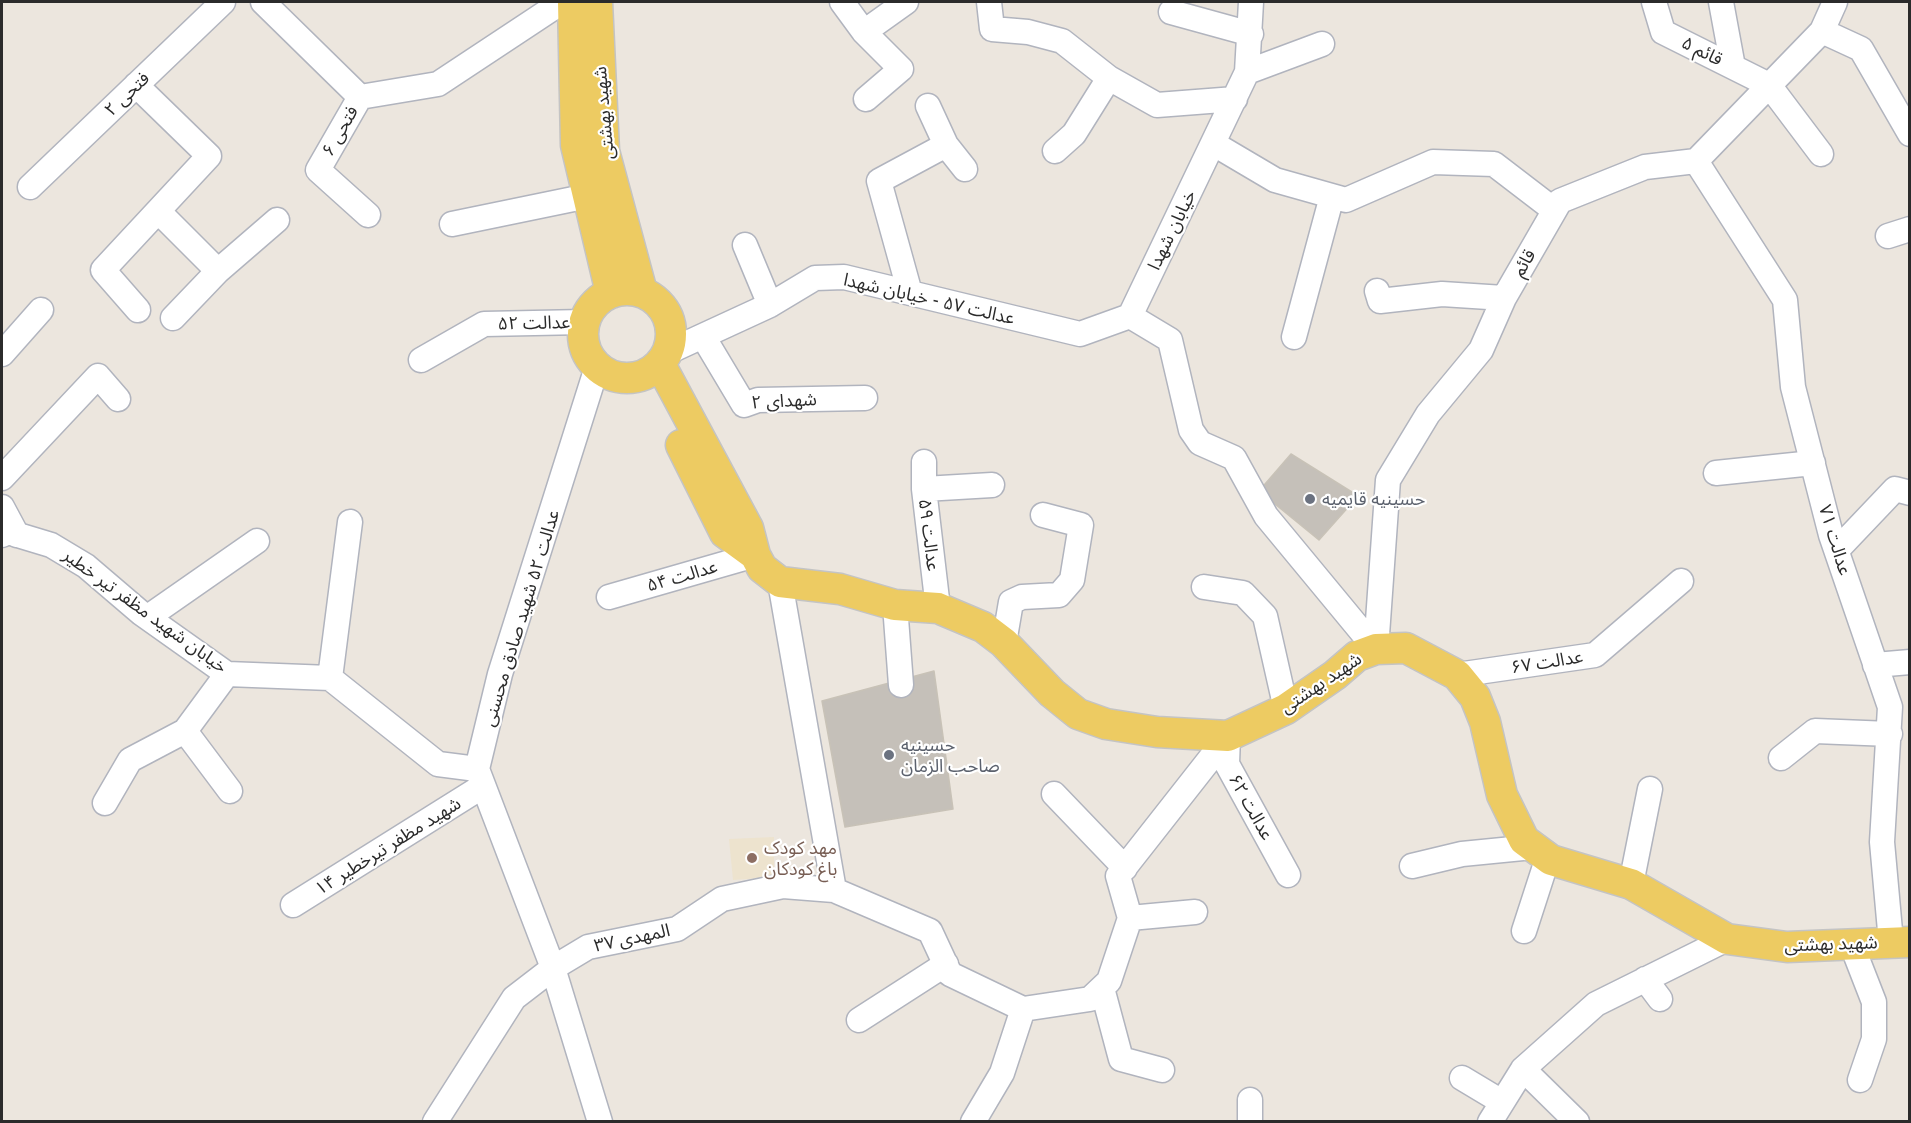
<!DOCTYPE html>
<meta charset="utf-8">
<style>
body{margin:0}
#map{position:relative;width:1911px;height:1123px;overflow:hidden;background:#ece6de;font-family:Lato,sans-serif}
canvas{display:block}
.frame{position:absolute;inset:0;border:3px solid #2b2b2b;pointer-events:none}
</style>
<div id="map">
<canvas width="1911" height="1123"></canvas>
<div class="frame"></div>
</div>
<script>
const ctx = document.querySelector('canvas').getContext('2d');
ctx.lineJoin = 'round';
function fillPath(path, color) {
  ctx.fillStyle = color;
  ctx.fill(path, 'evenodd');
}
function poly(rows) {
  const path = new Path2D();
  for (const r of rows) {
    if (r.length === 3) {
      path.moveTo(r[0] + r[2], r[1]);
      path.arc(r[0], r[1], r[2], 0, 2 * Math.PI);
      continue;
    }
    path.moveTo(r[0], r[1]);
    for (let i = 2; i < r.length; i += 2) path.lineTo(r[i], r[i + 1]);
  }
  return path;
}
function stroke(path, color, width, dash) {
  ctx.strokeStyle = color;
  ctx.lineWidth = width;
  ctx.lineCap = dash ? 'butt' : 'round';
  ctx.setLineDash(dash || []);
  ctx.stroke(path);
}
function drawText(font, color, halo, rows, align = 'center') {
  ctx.font = font + ' Lato,"Noto Sans Arabic",sans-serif';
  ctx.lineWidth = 4.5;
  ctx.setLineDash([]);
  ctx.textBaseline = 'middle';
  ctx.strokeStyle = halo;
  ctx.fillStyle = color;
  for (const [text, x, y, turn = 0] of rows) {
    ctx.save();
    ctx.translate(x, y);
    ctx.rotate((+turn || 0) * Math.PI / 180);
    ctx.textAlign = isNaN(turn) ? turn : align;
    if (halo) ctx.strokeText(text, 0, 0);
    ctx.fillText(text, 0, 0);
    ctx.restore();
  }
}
fillPath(poly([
 [774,837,774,877,733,880,729,839]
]), '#ede3ce');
const building = poly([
 [1291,454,1355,494,1351,504,1319,540,1259,491,1291,454],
 [934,671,953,809,845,827,822,701,934,671]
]);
fillPath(building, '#c5c0b9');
stroke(building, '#c8c2b7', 1.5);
const minor = poly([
 [263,2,360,97],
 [842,2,864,32,906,2],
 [989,2,992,29,1028,32,1062,41,1109,78,1157,105,1235,99],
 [1654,2,1663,32,1769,85,1821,154],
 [1721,2,1733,67],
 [1171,12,1251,34],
 [1822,31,1861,49,1910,134],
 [864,32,901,69,866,99],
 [1247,72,1322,44],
 [136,85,209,156,103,270,138,310],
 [360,97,438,84,562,2],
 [360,97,318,170,368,215],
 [1214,144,1275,180,1346,200,1433,162,1494,164,1554,210],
 [946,145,965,169],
 [1055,151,1074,134,1109,78],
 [1696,161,1785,300,1793,387,1831,535,1890,707,1882,842,1891,942],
 [30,187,223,2],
 [158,211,218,271],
 [452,224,588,196],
 [1888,236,1910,229],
 [745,245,770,305],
 [1377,291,1380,301,1442,294,1504,298],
 [910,293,879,181,946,145,928,106],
 [1130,316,1170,340,1191,430,1200,443,1234,458,1266,516,1376,649],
 [1130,316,1247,72,1251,2],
 [173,318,218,271,277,220],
 [1294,337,1332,196],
 [704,338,744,405,758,400,865,398],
 [668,352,770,305,815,278,844,277,1080,334,1130,316],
 [2,354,41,310],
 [421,360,484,324,584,322],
 [597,367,500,674,477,769,553,968,600,1122],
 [924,462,924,489,938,608],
 [1716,473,1813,463],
 [2,478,98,376,118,399],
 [924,489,992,485],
 [2,507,17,535],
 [2,535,8,532,51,545,86,566,141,613,227,674,330,678,438,764,477,769],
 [1837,550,1895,489,1910,493],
 [780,582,834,890],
 [1204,587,1243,593,1265,616,1286,709],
 [609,597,755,555],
 [895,605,901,685],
 [148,617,257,541],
 [1004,643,1011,602,1022,597,1059,595,1072,580,1081,525,1043,515],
 [1376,649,1388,480,1428,414,1481,350,1504,298,1560,201,1645,167,1696,161,1822,31,1835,2],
 [1875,665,1910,662],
 [1457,675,1595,655,1681,581],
 [330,678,350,522],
 [185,731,230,791],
 [1228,736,1227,764,1288,875],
 [1781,758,1815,731,1890,734],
 [1054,794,1125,868],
 [105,803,130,760,185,731,227,674],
 [1412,866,1462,854,1533,847],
 [1631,884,1650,789],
 [293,905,483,786],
 [1130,918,1195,912],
 [1524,931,1548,857],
 [1851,943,1874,1002,1874,1039,1860,1080],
 [1645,979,1660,999],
 [1102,988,1121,1059,1162,1070],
 [859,1020,946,964],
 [1523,1069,1577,1122],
 [1462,1078,1502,1102],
 [435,1122,514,998,553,968,588,947,677,929,722,899,783,886,834,890,930,931,950,974,1023,1009,1090,999,1109,981,1130,918,1118,876,1228,736],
 [973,1122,1002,1073,1023,1009],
 [1250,1122,1250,1100],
 [1490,1122,1523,1069,1596,1004,1727,939]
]);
const major = poly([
 [573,2,576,145,611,293],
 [597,2,604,151,642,292],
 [627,334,44],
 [660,364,748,528,755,555,762,568,780,582,840,589,895,605,938,608,983,627,1004,643,1052,693,1078,714,1106,724,1157,732,1228,736,1286,709,1335,675,1357,656,1376,649,1406,648,1457,675,1475,697,1485,722,1502,795,1524,840,1551,860,1631,884,1727,939,1787,947,1910,942],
 [681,445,725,533,755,555]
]);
stroke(minor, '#b1b4be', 27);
stroke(major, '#c4c4c4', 33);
stroke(minor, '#fff', 24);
stroke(major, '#edcb62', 30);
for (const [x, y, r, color] of [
 [1310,499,6,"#6b7280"],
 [889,755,6,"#6b7280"],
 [752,858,6,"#8d6e63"]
]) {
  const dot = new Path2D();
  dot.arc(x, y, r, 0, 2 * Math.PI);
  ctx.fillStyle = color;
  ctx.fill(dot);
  stroke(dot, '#fff', 2);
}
drawText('18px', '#2b2b2b', '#fff', [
 ["قائم ۵",1702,51,27],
 ["فتحی ۲",127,94,-44],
 ["شهید بهشتی",604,113,-95],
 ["فتحی ۶",340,131,-60],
 ["خیابان شهدا",1172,230,-64],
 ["قائم",1524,263,-60],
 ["عدالت ۵۷ - خیابان شهدا",929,299,13],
 ["عدالت ۵۲",534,323,-1],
 ["شهدای ۲",784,401,-3],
 ["عدالت ۵۹",929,535,83],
 ["عدالت ۷۱",1835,540,73],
 ["عدالت ۵۴",682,576,-16],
 ["خیابان شهید مظفر تیر خطیر",145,611,36],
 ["عدالت ۵۲ شهید صادق محسنی",521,618,-73],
 ["عدالت ۶۷",1547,662,-9],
 ["شهید بهشتی",1321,683,-34],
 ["عدالت ۶۲",1251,807,61],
 ["شهید مظفر تیرخطیر ۱۴",388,846,-32],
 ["المهدی ۳۷",632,938,-12],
 ["شهید بهشتی",1831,944,-2]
]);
drawText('18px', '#5b616d', '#fff', [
 ["حسینیه قایمیه",1322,499],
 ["حسینیه",901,745],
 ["صاحب الزمان",901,766]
], 'left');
drawText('18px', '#785e54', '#fff', [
 ["مهد کودک",764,848],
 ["باغ کودکان",764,869]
], 'left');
</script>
